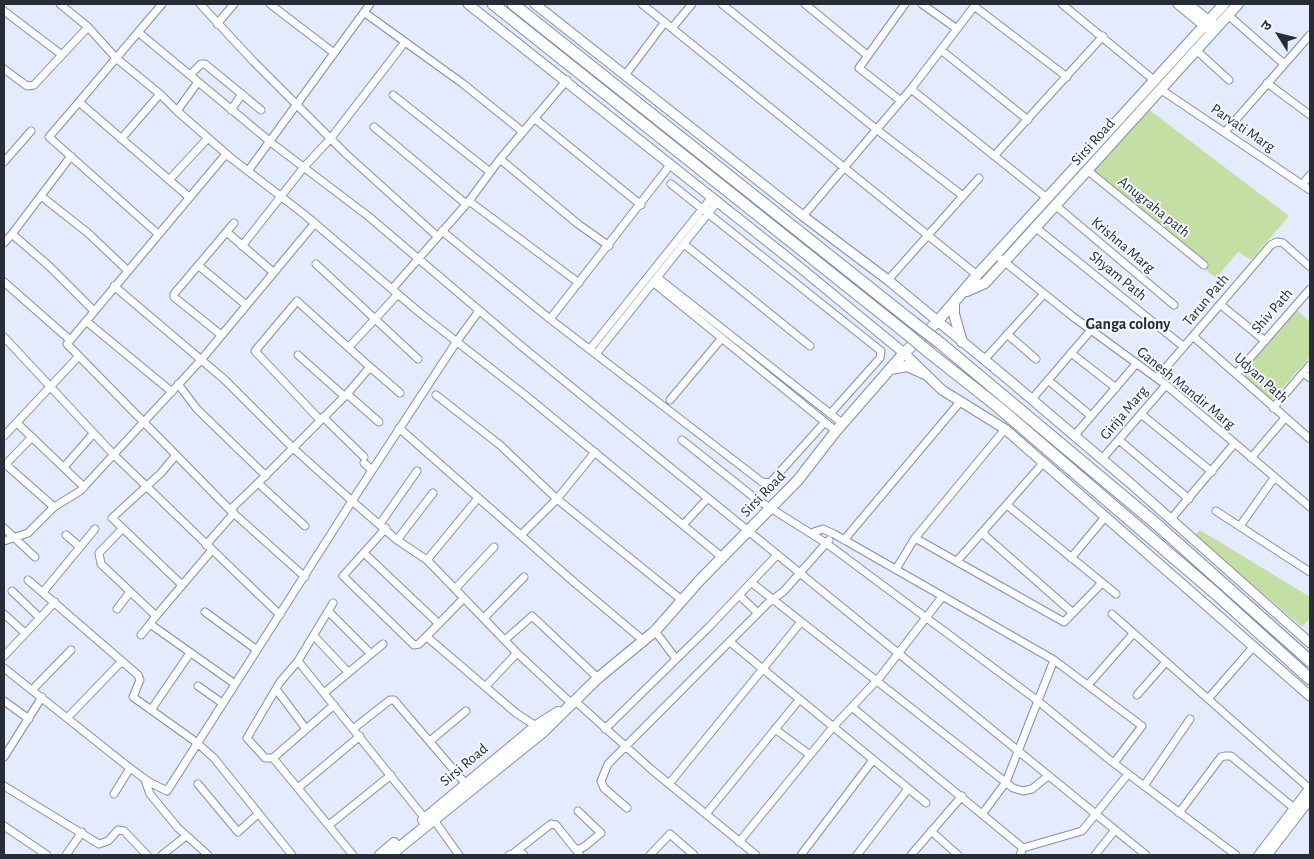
<!DOCTYPE html>
<meta charset="utf-8">
<style>
body{margin:0}
#map{position:relative;width:1314px;height:859px;overflow:hidden;background:#e3ebfd;font-family:"Alegreya Sans","Noto Sans Devanagari",sans-serif}
canvas{display:block}
.frame{position:absolute;inset:0;border:5px solid #272c37;pointer-events:none}
.north{position:absolute;left:1254px;top:10px;width:50px;height:50px;-webkit-text-stroke:4px #f5f8fe;paint-order:stroke;rotate:306deg;font-size:14px;font-weight:700;line-height:20px;text-align:center;color:#272c37}
.north::after{content:'';display:block;margin:auto;width:18px;height:22px;background:#272c37;clip-path:polygon(50% 0,100% 100%,50% 72%,0 100%)}
</style>
<div id="map">
<canvas width="1314" height="859"></canvas>
<div class="frame"></div>
<div class="north">उ</div>
</div>
<script>
const ctx = document.querySelector('canvas').getContext('2d');
ctx.lineJoin = 'round';
function fillPath(path, color) {
  ctx.fillStyle = color;
  ctx.fill(path, 'evenodd');
}
function poly(rows) {
  const path = new Path2D();
  for (const r of rows) {
    path.moveTo(r[0], r[1]);
    for (let i = 2; i < r.length; i += 2) path.lineTo(r[i], r[i + 1]);
  }
  return path;
}
function stroke(path, color, width, dash) {
  ctx.strokeStyle = color;
  ctx.lineWidth = width;
  ctx.lineCap = dash ? 'butt' : 'round';
  ctx.setLineDash(dash || []);
  ctx.stroke(path);
}
function drawText(font, color, halo, rows, align = 'center') {
  ctx.font = font + ' "Alegreya Sans",sans-serif';
  ctx.lineWidth = 4;
  ctx.setLineDash([]);
  ctx.textBaseline = 'middle';
  ctx.strokeStyle = halo;
  ctx.fillStyle = color;
  for (const [text, x, y, turn = 0] of rows) {
    ctx.save();
    ctx.translate(x, y);
    ctx.rotate((+turn || 0) * Math.PI / 180);
    ctx.textAlign = isNaN(turn) ? turn : align;
    if (halo) ctx.strokeText(text, 0, 0);
    ctx.fillText(text, 0, 0);
    ctx.restore();
  }
}
fillPath(poly([
 [1148,109,1289,216,1251,260,1238,252,1216,278,1089,174],
 [1296,309,1310,322,1310,357,1271,401,1240,373],
 [1200,530,1310,597,1310,618,1302,627,1195,535]
]), '#c5dea4');
const minor = poly([
 [60,4,88,27,116,58,160,94,177,111,231,158,305,215,420,313,525,395,723,558],
 [162,4,79,102,189,197],
 [200,4,253,61,346,154,437,236],
 [270,4,334,53],
 [642,4,977,275],
 [722,4,876,129,963,196],
 [805,4,867,55],
 [922,4,957,29],
 [1062,4,1155,81],
 [974,6,1067,77],
 [4,11,62,55],
 [365,13,462,83,523,132],
 [1228,15,1284,64],
 [217,24,234,4],
 [672,28,692,4],
 [138,32,273,144,368,216,520,345,1146,855],
 [941,50,1028,120],
 [1196,50,1229,80],
 [4,69,27,86,34,85,88,27],
 [626,74,665,22],
 [190,75,201,64,205,64,261,110],
 [1267,83,1310,115],
 [911,89,1047,198],
 [1160,89,1310,190],
 [393,95,490,172],
 [901,101,859,68,905,4],
 [79,102,49,137,157,233],
 [231,110,242,94],
 [177,111,198,82],
 [534,118,641,205],
 [374,127,466,204],
 [1225,132,1310,35],
 [121,139,160,94],
 [226,154,67,344,230,510,305,577],
 [994,156,1103,36],
 [500,159,578,224,609,246],
 [4,162,31,131],
 [1087,170,1204,265],
 [248,171,370,4],
 [169,180,208,138],
 [671,184,881,351,880,358,830,414],
 [1302,185,1310,175],
 [41,196,88,233,127,270],
 [469,201,579,283],
 [1055,205,1174,305],
 [803,216,911,89,976,4],
 [1035,227,1184,347],
 [442,231,550,319,762,482,770,483,825,422],
 [225,233,229,234,273,272],
 [12,234,71,156],
 [4,243,12,234,49,266,94,311],
 [684,244,810,346],
 [242,246,304,167,331,138,405,42],
 [1001,259,1072,316,1166,385,1310,507],
 [316,264,418,359],
 [199,266,245,304],
 [658,278,842,423],
 [888,280,979,178],
 [4,282,70,340],
 [654,283,836,431],
 [114,286,225,380,293,448,352,501,397,540,427,560,517,653,571,703],
 [392,289,469,201,500,159,567,80],
 [1221,305,1265,341],
 [550,319,671,164],
 [86,321,172,392],
 [220,334,174,297,174,294,234,223],
 [1007,334,1036,359],
 [4,337,114,455,280,615],
 [1194,337,1310,439],
 [349,347,398,294],
 [590,349,712,197],
 [1071,353,1116,388],
 [596,354,718,201],
 [298,355,344,396],
 [984,360,1044,294],
 [370,367,400,393],
 [1304,373,1310,378],
 [1236,374,1310,289],
 [1157,378,1271,245,1277,242,1283,243,1310,267],
 [1048,380,1091,416],
 [178,384,197,409,266,476],
 [347,394,379,422],
 [436,395,500,445,557,499,683,601],
 [1032,399,1091,330],
 [670,400,722,338],
 [1273,408,1310,365],
 [1141,414,1212,472],
 [323,417,364,457],
 [17,423,84,487],
 [399,428,575,583,644,641],
 [1075,435,1136,364],
 [4,436,79,356],
 [682,440,756,499,826,543,1038,701,1111,761,1236,855],
 [1119,440,1189,499],
 [176,455,161,473,112,518,182,585],
 [1251,458,1285,418],
 [1102,459,1166,385],
 [4,463,54,507],
 [364,463,372,470],
 [6,464,32,437],
 [64,467,93,434],
 [258,483,305,526],
 [1007,505,1116,594],
 [230,510,258,483,347,394,370,367,297,301,255,351,320,420],
 [1216,511,1310,572],
 [1171,519,1234,444],
 [380,524,417,471],
 [683,525,707,499],
 [1240,526,1274,478],
 [4,528,35,557],
 [123,528,99,553,101,564,156,616,212,550],
 [386,528,343,576,414,645,419,644,464,598],
 [811,533,823,529,834,534,1054,660,1142,726,1114,763],
 [982,533,1073,613],
 [66,535,80,547],
 [521,535,557,499,595,452],
 [915,538,1064,622,1102,583],
 [397,540,433,493],
 [844,540,960,402],
 [4,541,28,533,54,507,80,491,201,360,315,223],
 [206,545,234,513],
 [364,553,439,624],
 [1071,558,1106,516],
 [427,560,478,498],
 [957,561,1044,462],
 [896,569,915,538,1005,429],
 [28,580,138,675,140,680,133,697,196,742,214,758,292,855],
 [752,583,1013,788,1023,791,1032,789,1048,776],
 [455,589,494,547],
 [12,591,40,618],
 [43,592,95,529],
 [740,596,758,613],
 [117,609,130,592],
 [205,612,257,650],
 [329,612,371,654],
 [4,614,25,633],
 [1112,614,1310,789],
 [156,616,150,624,235,684],
 [485,617,524,577],
 [655,631,676,659],
 [141,635,150,624],
 [314,636,348,672],
 [427,637,516,713,536,726],
 [506,639,532,616,598,678],
 [730,642,926,803],
 [4,656,55,602],
 [298,661,427,821],
 [4,668,126,765,149,782,167,791,352,501,457,341,479,311],
 [1088,685,1133,634],
 [198,686,222,703],
 [486,686,517,653],
 [276,689,306,729],
 [32,690,71,650],
 [324,693,383,644],
 [1137,695,1166,662],
 [1208,699,1254,646],
 [574,700,652,770,756,855],
 [4,701,29,719],
 [334,705,273,758,353,855],
 [853,708,1023,848],
 [151,710,190,653],
 [68,717,122,661],
 [353,729,390,700,394,700,465,783],
 [605,729,710,626,777,555],
 [775,729,810,755],
 [430,741,466,711],
 [4,757,42,697],
 [273,758,265,758,247,738,280,682,298,661,333,603],
 [145,780,150,794,178,828,208,855],
 [198,784,238,832,258,814],
 [669,784,801,622],
 [4,786,99,844,108,841,118,830,124,831,147,855],
 [1144,786,1190,719],
 [298,788,360,736],
 [114,794,130,768],
 [627,808,604,788,601,781,608,764,768,603,784,591,829,540],
 [983,813,1006,782,1054,660],
 [1179,813,1221,757,1225,756,1231,756,1295,809],
 [706,814,799,700],
 [434,820,459,855],
 [329,825,391,775],
 [4,826,47,855],
 [931,831,958,855],
 [739,842,833,727,880,677,942,597],
 [1023,848,1082,831,1128,774],
 [576,850,584,847,601,833,578,811],
 [515,852,551,824,556,825,580,855],
 [66,855,82,832],
 [162,855,186,836],
 [509,855,520,852,524,855],
 [650,855,670,834,694,855],
 [801,855,873,760],
 [857,855,908,789],
 [911,855,962,796],
 [1020,855,1023,848],
 [1095,855,1115,830]
]);
const tertiary = poly([
 [468,4,797,265,904,353,942,390,1005,429,1310,696],
 [535,4,803,216,888,280,1009,380,1129,482,1310,643],
 [1178,4,1212,32],
 [1188,4,1213,24],
 [1259,855,1310,788],
 [1267,855,1310,799]
]);
const secondary = poly([
 [967,291,985,283,1238,4],
 [954,303,954,314,962,342],
 [891,369,907,366,925,374],
 [423,820,536,726,558,712],
 [380,855,394,843],
 [390,855,543,732,598,678,655,631,700,580,798,480,836,431,904,353,937,322,977,275,1224,4]
]);
const trunk = poly([
 [493,4,906,333],
 [513,4,914,323],
 [940,343,1154,522,1310,661],
 [930,353,997,406,1215,593,1310,679]
]);
stroke(minor, '#828eaa', 9);
stroke(tertiary, '#828eaa', 11);
stroke(secondary, '#828eaa', 12);
stroke(trunk, '#828eaa', 13);
stroke(minor, '#fff', 7);
stroke(tertiary, '#fff', 9);
stroke(secondary, '#fff', 10);
stroke(trunk, '#fff', 11);
const trunkBridge = poly([
 [914,323,940,343],
 [906,333,930,353]
]);
stroke(trunkBridge, '#828eaa', 13, []);
stroke(trunkBridge, '#fff', 11);
drawText('15px', '#272c37', '#f5f8fe', [
 ["Parvati Marg",1243,128,34],
 ["Sirsi Road",1093,142,-48],
 ["Anugraha path",1154,207,39],
 ["Krishna Marg",1123,245,40],
 ["Shyam Path",1118,276,39],
 ["Tarun Path",1206,300,-50],
 ["Shiv Path",1272,311,-49],
 ["Udyan Path",1261,378,42],
 ["Ganesh Mandir Marg",1186,388,39],
 ["Girija Marg",1124,413,-50],
 ["Sirsi Road",763,494,-46],
 ["Sirsi Road",464,765,-40]
]);
drawText('bold 16px', '#272c37', '#f5f8fe', [
 ["Ganga colony",1128,324]
]);
</script>
